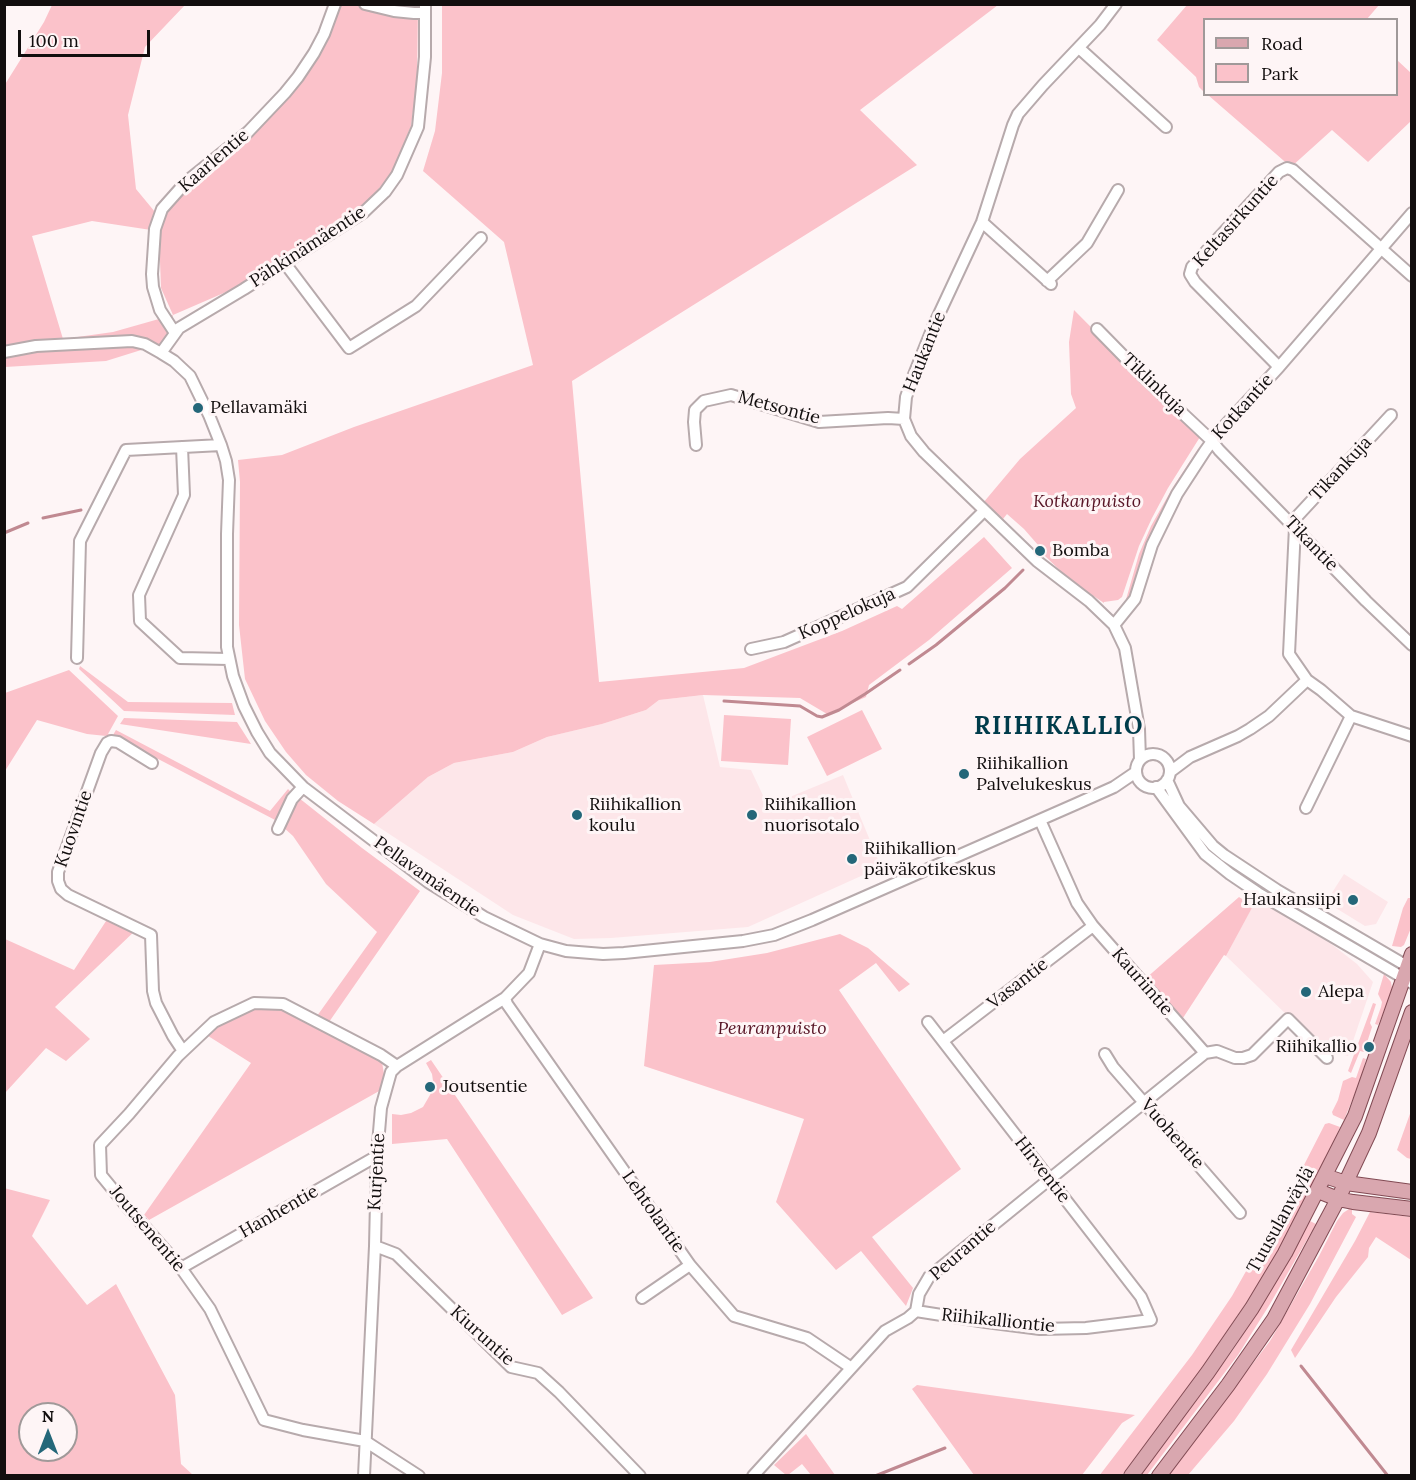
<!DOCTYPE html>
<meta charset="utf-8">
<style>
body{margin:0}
#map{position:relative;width:1416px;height:1480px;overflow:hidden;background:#fef5f6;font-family:Lora,serif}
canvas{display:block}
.frame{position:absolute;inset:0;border:6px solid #120e0e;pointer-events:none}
.legend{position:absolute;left:1203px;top:18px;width:195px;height:78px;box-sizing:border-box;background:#fef5f6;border:2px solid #a09999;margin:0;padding:8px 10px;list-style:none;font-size:18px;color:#120e0e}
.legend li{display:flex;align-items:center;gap:12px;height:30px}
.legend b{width:30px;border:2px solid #a09999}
.north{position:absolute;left:18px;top:1402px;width:60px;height:60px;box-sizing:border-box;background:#fef5f6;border:2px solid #a09999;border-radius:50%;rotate:0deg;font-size:16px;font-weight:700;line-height:24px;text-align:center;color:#120e0e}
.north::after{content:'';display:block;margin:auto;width:21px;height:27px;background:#246779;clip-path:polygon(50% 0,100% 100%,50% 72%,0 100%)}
.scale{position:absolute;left:18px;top:30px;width:132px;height:27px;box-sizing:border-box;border:3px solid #120e0e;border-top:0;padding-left:8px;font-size:18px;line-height:21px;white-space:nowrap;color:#120e0e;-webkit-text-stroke:4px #fef5f6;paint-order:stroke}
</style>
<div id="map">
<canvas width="1416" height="1480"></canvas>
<div class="frame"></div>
<ul class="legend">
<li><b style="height:8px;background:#d9a7af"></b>Road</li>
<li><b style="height:16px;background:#fbc2ca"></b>Park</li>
</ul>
<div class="north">N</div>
<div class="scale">100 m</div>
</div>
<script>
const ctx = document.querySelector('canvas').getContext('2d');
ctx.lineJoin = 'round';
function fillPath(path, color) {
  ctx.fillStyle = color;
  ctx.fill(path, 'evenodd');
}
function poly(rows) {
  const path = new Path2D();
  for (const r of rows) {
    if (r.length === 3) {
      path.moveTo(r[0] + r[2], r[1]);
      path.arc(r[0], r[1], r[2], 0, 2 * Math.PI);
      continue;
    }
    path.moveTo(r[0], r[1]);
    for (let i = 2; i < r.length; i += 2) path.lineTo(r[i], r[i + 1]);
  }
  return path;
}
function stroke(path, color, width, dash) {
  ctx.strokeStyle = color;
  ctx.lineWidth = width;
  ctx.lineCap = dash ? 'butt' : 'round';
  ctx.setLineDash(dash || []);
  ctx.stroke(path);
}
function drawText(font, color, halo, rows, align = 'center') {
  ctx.font = font + ' Lora,serif';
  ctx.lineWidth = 6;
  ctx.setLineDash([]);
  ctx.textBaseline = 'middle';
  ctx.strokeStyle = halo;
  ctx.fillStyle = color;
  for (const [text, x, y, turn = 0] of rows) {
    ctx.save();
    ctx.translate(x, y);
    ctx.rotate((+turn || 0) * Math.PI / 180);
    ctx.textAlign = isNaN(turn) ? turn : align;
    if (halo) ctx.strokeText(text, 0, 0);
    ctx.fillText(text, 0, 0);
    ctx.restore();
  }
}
fillPath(poly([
 [703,695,720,767,751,770,768,806,843,775,881,867,748,927,611,938,574,939,513,915,374,824,428,777,454,763,513,752,547,737,602,724,646,710,659,700],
 [1344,874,1388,902,1376,924,1365,926,1326,902],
 [1257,898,1330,943,1357,964,1373,982,1348,1056,1322,1049,1226,956]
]), '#fde6e9');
fillPath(poly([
 [52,5,185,5,145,47,128,115,136,189,155,212,151,230,92,221,32,236,63,339,113,332,173,315,161,288,159,235,162,218,179,195,320,51,340,5,418,5,417,83,411,126,392,173,372,197,356,211,233,289,173,315,167,332,170,341,106,361,5,367,4,86,44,22],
 [442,5,998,5,860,110,917,165,572,381,599,682,744,668,842,631,897,606,902,609,984,537,1012,568,929,640,869,685,866,697,827,714,800,698,703,695,659,700,646,710,602,724,547,737,513,752,454,763,428,777,374,824,338,801,306,775,286,752,265,721,245,679,239,625,240,482,238,460,282,455,354,427,533,365,504,242,423,171,435,131,442,73],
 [1187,5,1187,4,1379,5,1367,19,1204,20,1204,92,1199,87,1196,77,1157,40],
 [1397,60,1411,73,1411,121,1368,162,1332,130,1291,167,1208,95,1396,94],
 [1074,310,1200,437,1168,488,1152,518,1139,546,1122,597,1118,600,1104,602,1104,603,1071,581,1045,556,1045,553,1024,529,1007,514,1003,519,983,503,1020,459,1076,408,1071,394,1069,342],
 [1198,449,1200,451,1131,596,1125,603,1139,554,1151,526,1173,487],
 [80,666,128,702,232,703,235,715,124,711,79,669],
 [69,670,118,716,108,734,113,735,116,730,270,811,288,789,290,791,277,821,116,737,87,734,37,720,5,771,5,693],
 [862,710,882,749,827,776,807,737],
 [724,715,791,719,788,765,721,761],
 [124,718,237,722,251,744,120,724],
 [299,798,362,848,420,891,329,1022,317,1016,377,932,326,884,293,836,283,827,295,802],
 [1239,897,1253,906,1226,956,1224,955,1181,1021,1145,979],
 [1408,898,1411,898,1411,928,1404,945,1401,947,1392,946,1403,908],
 [110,915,138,928,55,1007,90,1039,66,1061,46,1048,5,1093,5,939,74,970],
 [840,934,868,948,910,984,899,992,876,963,839,990,961,1169,872,1237,913,1288,906,1306,861,1251,836,1270,776,1202,804,1119,644,1066,654,965,710,962,767,953],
 [1384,974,1391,982,1392,988,1390,997,1378,1025,1375,1024,1381,1007,1382,1002,1378,994],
 [1373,1003,1376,1004,1370,1023,1372,1027,1364,1052,1360,1051,1351,1073,1348,1071],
 [255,1006,282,1007,382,1062,384,1074,381,1090,149,1220,144,1215,251,1063,205,1034,215,1024],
 [1363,1058,1366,1059,1362,1076,1344,1120,1333,1115,1332,1112,1338,1100,1343,1081,1352,1077,1356,1078],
 [431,1060,535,1212,593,1298,562,1315,447,1139,392,1144,392,1114,401,1115,411,1113,423,1107,434,1088,432,1074,426,1063],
 [1411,1111,1411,1159,1407,1158,1397,1150],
 [1329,1123,1340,1127,1323,1168,1301,1211,1261,1281,1191,1384,1122,1475,1099,1476,1192,1355,1232,1296,1284,1204,1325,1124],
 [4,1188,50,1200,32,1236,87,1305,116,1284,175,1395,181,1464,193,1475,5,1475],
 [30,1414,66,1414,66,1450,30,1450],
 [1349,1209,1352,1209,1352,1214,1356,1217,1310,1304,1267,1374,1234,1421,1188,1475,1167,1476,1270,1341,1319,1256,1337,1221,1343,1213],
 [1370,1212,1411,1217,1411,1260,1376,1237,1369,1248,1368,1257,1336,1297,1295,1358,1291,1350,1355,1241],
 [1310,1221,1316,1224,1270,1304,1238,1355,1147,1475,1138,1476,1197,1399,1233,1350,1265,1300],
 [917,1385,1135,1415,1122,1423,1082,1475,974,1475,912,1389],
 [806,1434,835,1475,811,1475,802,1464,788,1475,786,1475,774,1465]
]), '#fbc2ca');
stroke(poly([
 [43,518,81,510],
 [4,533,28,523],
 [909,664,936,645,1005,588,1023,570],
 [724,701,800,706,817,716,822,717,839,710,865,694,900,670],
 [1301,1366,1388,1476],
 [875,1476,945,1448]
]), '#c08991', 3);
const minor = poly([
 [365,4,394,11,414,13,425,13],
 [1116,4,1100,25,1043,85,1018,114,1013,125,982,222,933,327,913,377,906,397,904,419,911,436,924,452,1037,561,1089,601,1114,625,1125,648,1139,729,1140,760],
 [1079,48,1166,127],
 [982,222,1051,284],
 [284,262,349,348,416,306,481,238],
 [1047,281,1087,243,1118,190],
 [1097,329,1147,380,1212,441,1219,450,1366,601,1412,645],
 [175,333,160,310,153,287,152,274,155,229,162,209,186,182,248,132,285,93,298,77,314,53,324,34,335,4],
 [4,352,36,346,132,341,145,344,161,353,174,361,190,376,209,415,221,445,226,461,229,480,227,534,227,647,233,676,244,706,257,732,270,753,303,787,428,882,484,917,540,944,566,951,603,954,624,953,743,941,774,935,812,920,1076,804,1114,787,1136,772],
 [161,353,179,328,244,289,364,212,385,192,397,175,418,127,425,57,425,4],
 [1279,367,1195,282,1190,274,1192,267,1279,172,1287,168,1293,170,1412,276],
 [696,445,694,422,695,410,704,401,731,395,819,422,888,418,904,419],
 [182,447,184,495,139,595,140,621,180,658,229,659],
 [1291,523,1391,415],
 [1295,527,1289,654,1307,680,1321,690,1351,716,1412,736],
 [1114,625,1135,599,1152,545,1177,494,1205,451,1218,433,1279,367,1412,213],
 [751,649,784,642,907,587,984,511],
 [77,658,80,541,126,450,221,445],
 [1153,771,17],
 [152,763,118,742,111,741,107,743,101,753,58,872,58,881,61,889,68,895,151,935,153,991,156,1003,173,1036,183,1051],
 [1170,772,1190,757,1238,736,1250,729,1269,716,1307,680],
 [1167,780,1179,806,1213,846,1224,855,1277,890,1412,969],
 [1156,787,1205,854,1230,874,1258,893,1412,983],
 [1306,808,1351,716],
 [1040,820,1077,903,1093,926,1205,1053],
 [278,829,292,799,303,787],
 [505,998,507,1004,690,1265,734,1316,807,1338,850,1367],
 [943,1041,1093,926],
 [1105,1054,1113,1067,1240,1213],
 [397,1066,381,1055,283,1004,254,1003,214,1022,178,1056,129,1114,100,1145,101,1175,129,1209,181,1268,210,1309,264,1420,303,1430,365,1441,419,1476],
 [375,1246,396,1254,511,1367,538,1373,559,1392,640,1476],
 [181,1268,377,1156],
 [642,1298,690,1265],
 [916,1311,986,1322,1040,1329,1086,1328,1151,1320,1141,1297,928,1022],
 [364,1476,375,1246,377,1156,381,1108,391,1072,397,1066,505,998,529,973,540,944],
 [753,1476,885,1331,908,1318,916,1311,919,1294,929,1277,1205,1053,1217,1051,1235,1058,1243,1058,1252,1055,1288,1019,1327,1058]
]);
const major = poly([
 [1325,1176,1346,1183,1412,1192],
 [1318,1191,1338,1199,1353,1202,1412,1209],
 [1131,1476,1208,1372,1252,1308,1285,1253,1355,1116,1412,954],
 [1159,1476,1228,1385,1274,1319,1338,1199,1369,1133,1412,1012]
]);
stroke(minor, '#b7aaac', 14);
stroke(major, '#824b54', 16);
stroke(minor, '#fff', 10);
stroke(major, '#d9a7af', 14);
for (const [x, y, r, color] of [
 [198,408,6,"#246779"],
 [1040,551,6,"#246779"],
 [964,774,6,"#246779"],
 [577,815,6,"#246779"],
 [752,815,6,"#246779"],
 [852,859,6,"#246779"],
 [1353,900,6,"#246779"],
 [1306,992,6,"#246779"],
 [1369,1047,6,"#246779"],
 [430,1087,6,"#246779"]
]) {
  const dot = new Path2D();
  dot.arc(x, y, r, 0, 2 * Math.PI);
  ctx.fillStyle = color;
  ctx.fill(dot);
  stroke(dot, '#fef5f6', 2);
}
drawText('18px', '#120e0e', '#fef5f6', [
 ["Kaarlentie",214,161,-41],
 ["Keltasirkuntie",1236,221,-48],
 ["Pähkinämäentie",308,247,-33],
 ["Haukantie",925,352,-68],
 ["Tiklinkuja",1154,385,44],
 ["Kotkantie",1243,407,-48],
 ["Metsontie",779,408,15],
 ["Tikankuja",1341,469,-47],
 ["Tikantie",1311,544,46],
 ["Koppelokuja",847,614,-24],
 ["Kuovintie",74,829,-71],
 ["Pellavamäentie",427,877,35],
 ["Kauriintie",1142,982,49],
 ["Vasantie",1018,984,-38],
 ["Vuohentie",1172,1134,49],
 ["Hirventie",1042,1170,52],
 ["Kurjentie",377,1172,-87],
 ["Hanhentie",279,1212,-30],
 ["Lehtolantie",653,1212,55],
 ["Tuusulanväylä",1281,1220,-61],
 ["Joutsenentie",147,1229,50],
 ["Peurantie",963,1251,-41],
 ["Riihikalliontie",998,1321,6],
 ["Kiuruntie",482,1336,42]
]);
drawText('18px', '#120e0e', '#fef5f6', [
 ["Pellavamäki",210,408],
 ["Bomba",1052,551],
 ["Riihikallion",976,764],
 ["Palvelukeskus",976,785],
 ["Riihikallion",589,805],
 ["koulu",589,826],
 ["Riihikallion",764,805],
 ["nuorisotalo",764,826],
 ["Riihikallion",864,849],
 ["päiväkotikeskus",864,870],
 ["Haukansiipi",1341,900,"right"],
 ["Alepa",1318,992],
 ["Riihikallio",1357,1047,"right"],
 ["Joutsentie",442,1087]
], 'left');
drawText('italic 18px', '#571425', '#fef5f6', [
 ["Kotkanpuisto",1087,502],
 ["Peuranpuisto",772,1029]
]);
ctx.letterSpacing = '1.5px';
drawText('bold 24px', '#003c4b', '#fef5f6', [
 ["RIIHIKALLIO",1059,727]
]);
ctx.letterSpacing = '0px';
</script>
